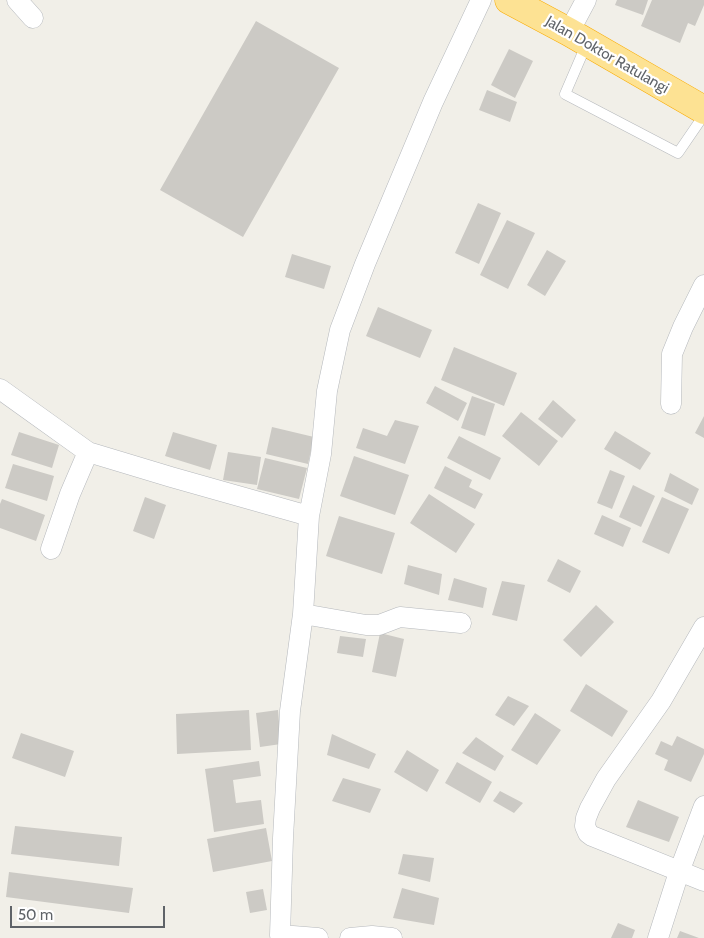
<!DOCTYPE html>
<style>
body{margin:0}
#map{position:relative;width:704px;height:938px;overflow:hidden;background:#f1efe8;font-family:Cabin,sans-serif}
canvas{display:block}
.scale{position:absolute;left:10px;top:906px;width:155px;height:22px;box-sizing:border-box;border:2px solid #5f6368;border-top:0;padding-left:6px;font-size:15px;line-height:18px;white-space:nowrap;color:#5f6368;-webkit-text-stroke:4px #fff;paint-order:stroke}
</style>
<div id="map">
<canvas width="704" height="938"></canvas>
<div class="scale">50 m</div>
</div>
<script>
const ctx = document.querySelector('canvas').getContext('2d');
ctx.lineJoin = 'round';
function fillPath(path, color) {
  ctx.fillStyle = color;
  ctx.fill(path, 'evenodd');
}
function poly(rows) {
  const path = new Path2D();
  for (const r of rows) {
    path.moveTo(r[0], r[1]);
    for (let i = 2; i < r.length; i += 2) path.lineTo(r[i], r[i + 1]);
  }
  return path;
}
function stroke(path, color, width, dash) {
  ctx.strokeStyle = color;
  ctx.lineWidth = width;
  ctx.lineCap = dash ? 'butt' : 'round';
  ctx.setLineDash(dash || []);
  ctx.stroke(path);
}
function drawText(font, color, halo, rows, align = 'center') {
  ctx.font = font + ' Cabin,sans-serif';
  ctx.lineWidth = 4.5;
  ctx.setLineDash([]);
  ctx.textBaseline = 'middle';
  ctx.strokeStyle = halo;
  ctx.fillStyle = color;
  for (const [text, x, y, turn = 0] of rows) {
    ctx.save();
    ctx.translate(x, y);
    ctx.rotate((+turn || 0) * Math.PI / 180);
    ctx.textAlign = isNaN(turn) ? turn : align;
    if (halo) ctx.strokeText(text, 0, 0);
    ctx.fillText(text, 0, 0);
    ctx.restore();
  }
}
fillPath(poly([
 [617,0,648,0,643,15,615,5],
 [652,0,704,0,704,5,695,26,688,23,680,43,641,26],
 [256,21,339,68,243,237,160,190],
 [509,49,533,61,515,98,491,85],
 [487,90,517,102,510,122,479,110],
 [478,203,501,213,479,264,455,253],
 [507,220,535,233,508,289,480,275],
 [547,250,566,261,545,296,527,285],
 [292,254,331,266,324,289,285,277],
 [378,307,432,330,420,358,366,336],
 [454,347,517,373,504,406,441,380],
 [435,386,467,403,458,421,426,403],
 [472,396,495,404,485,436,461,428],
 [553,400,576,420,562,438,538,419],
 [521,412,558,441,539,466,502,436],
 [704,416,704,438,695,433],
 [395,420,419,426,405,464,356,448,363,428,387,436],
 [272,427,314,437,308,464,266,454],
 [615,431,651,453,640,470,604,449],
 [19,432,59,445,52,468,11,455],
 [173,432,217,445,210,470,165,456],
 [459,436,501,458,490,480,447,458],
 [228,452,261,457,257,485,223,480],
 [354,456,409,475,395,515,340,496],
 [265,458,307,468,299,499,257,489],
 [13,464,54,476,47,501,5,488],
 [445,466,472,480,469,487,483,494,475,509,434,488],
 [610,470,625,476,612,509,597,503],
 [670,473,699,489,692,505,664,491],
 [633,485,655,496,641,527,619,517],
 [429,494,475,524,456,553,410,523],
 [145,497,166,505,154,539,133,531],
 [662,497,689,509,669,554,642,542],
 [2,499,45,515,36,541,0,528,0,504],
 [602,515,631,528,623,547,594,534],
 [339,516,395,533,382,574,326,556],
 [558,559,581,571,570,593,547,581],
 [408,565,442,574,439,595,404,584],
 [454,578,487,588,483,608,448,600],
 [502,581,525,585,517,621,492,615],
 [596,605,614,622,581,657,563,640],
 [380,633,404,639,396,677,372,672],
 [340,636,366,639,363,657,337,653],
 [586,684,628,711,612,737,570,711],
 [508,696,529,706,514,726,495,715],
 [249,710,251,750,177,754,176,714],
 [278,710,281,744,260,747,256,713],
 [535,713,561,730,537,765,511,750],
 [21,733,74,751,65,777,12,758],
 [332,734,376,754,369,769,327,755],
 [677,736,704,749,704,754,691,782,664,770,668,760,655,754,661,741,672,746],
 [476,737,504,756,495,771,462,753],
 [407,750,439,770,427,792,394,772],
 [259,761,261,776,233,780,236,803,261,800,264,824,214,832,205,769],
 [457,762,492,782,480,803,445,783],
 [343,778,381,789,370,813,332,801],
 [500,791,523,803,514,813,493,801],
 [638,800,679,817,669,842,626,827],
 [15,826,122,837,119,866,11,854],
 [266,828,272,861,213,872,207,839],
 [403,854,434,858,430,882,398,874],
 [9,872,133,888,129,913,6,897],
 [402,888,439,898,434,925,393,918],
 [263,889,267,910,250,913,246,892],
 [618,923,635,930,632,938,611,938],
 [680,931,699,938,677,938]
]), '#cccac5');
const lane = poly([
 [587,43,565,94,678,153,704,115]
]);
const street = poly([
 [17,0,33,18],
 [569,32,586,0],
 [0,389,88,452,171,477,309,516],
 [671,404,672,354,683,327,704,285],
 [51,549,70,494,88,452],
 [303,614,366,625,379,625,400,617,461,623],
 [704,627,661,701,606,779,590,808,586,818,585,826,588,833,592,836,704,881],
 [318,938,280,935,283,838,290,711,303,614,309,516,321,454,327,391,340,330,365,264,433,102,481,0],
 [350,938,372,936,392,938],
 [658,938,679,872,704,806]
]);
const highway = poly([
 [509,0,569,32,704,110]
]);
stroke(lane, '#b5b8bc', 11);
stroke(street, '#b5b8bc', 21);
stroke(highway, '#f9ab00', 29);
stroke(lane, '#fff', 10);
stroke(street, '#fff', 20);
stroke(highway, '#fde293', 28);
drawText('15px', '#5f6368', '#fff', [
 ["Jalan Doktor Ratulangi",607,55,30]
]);
</script>
